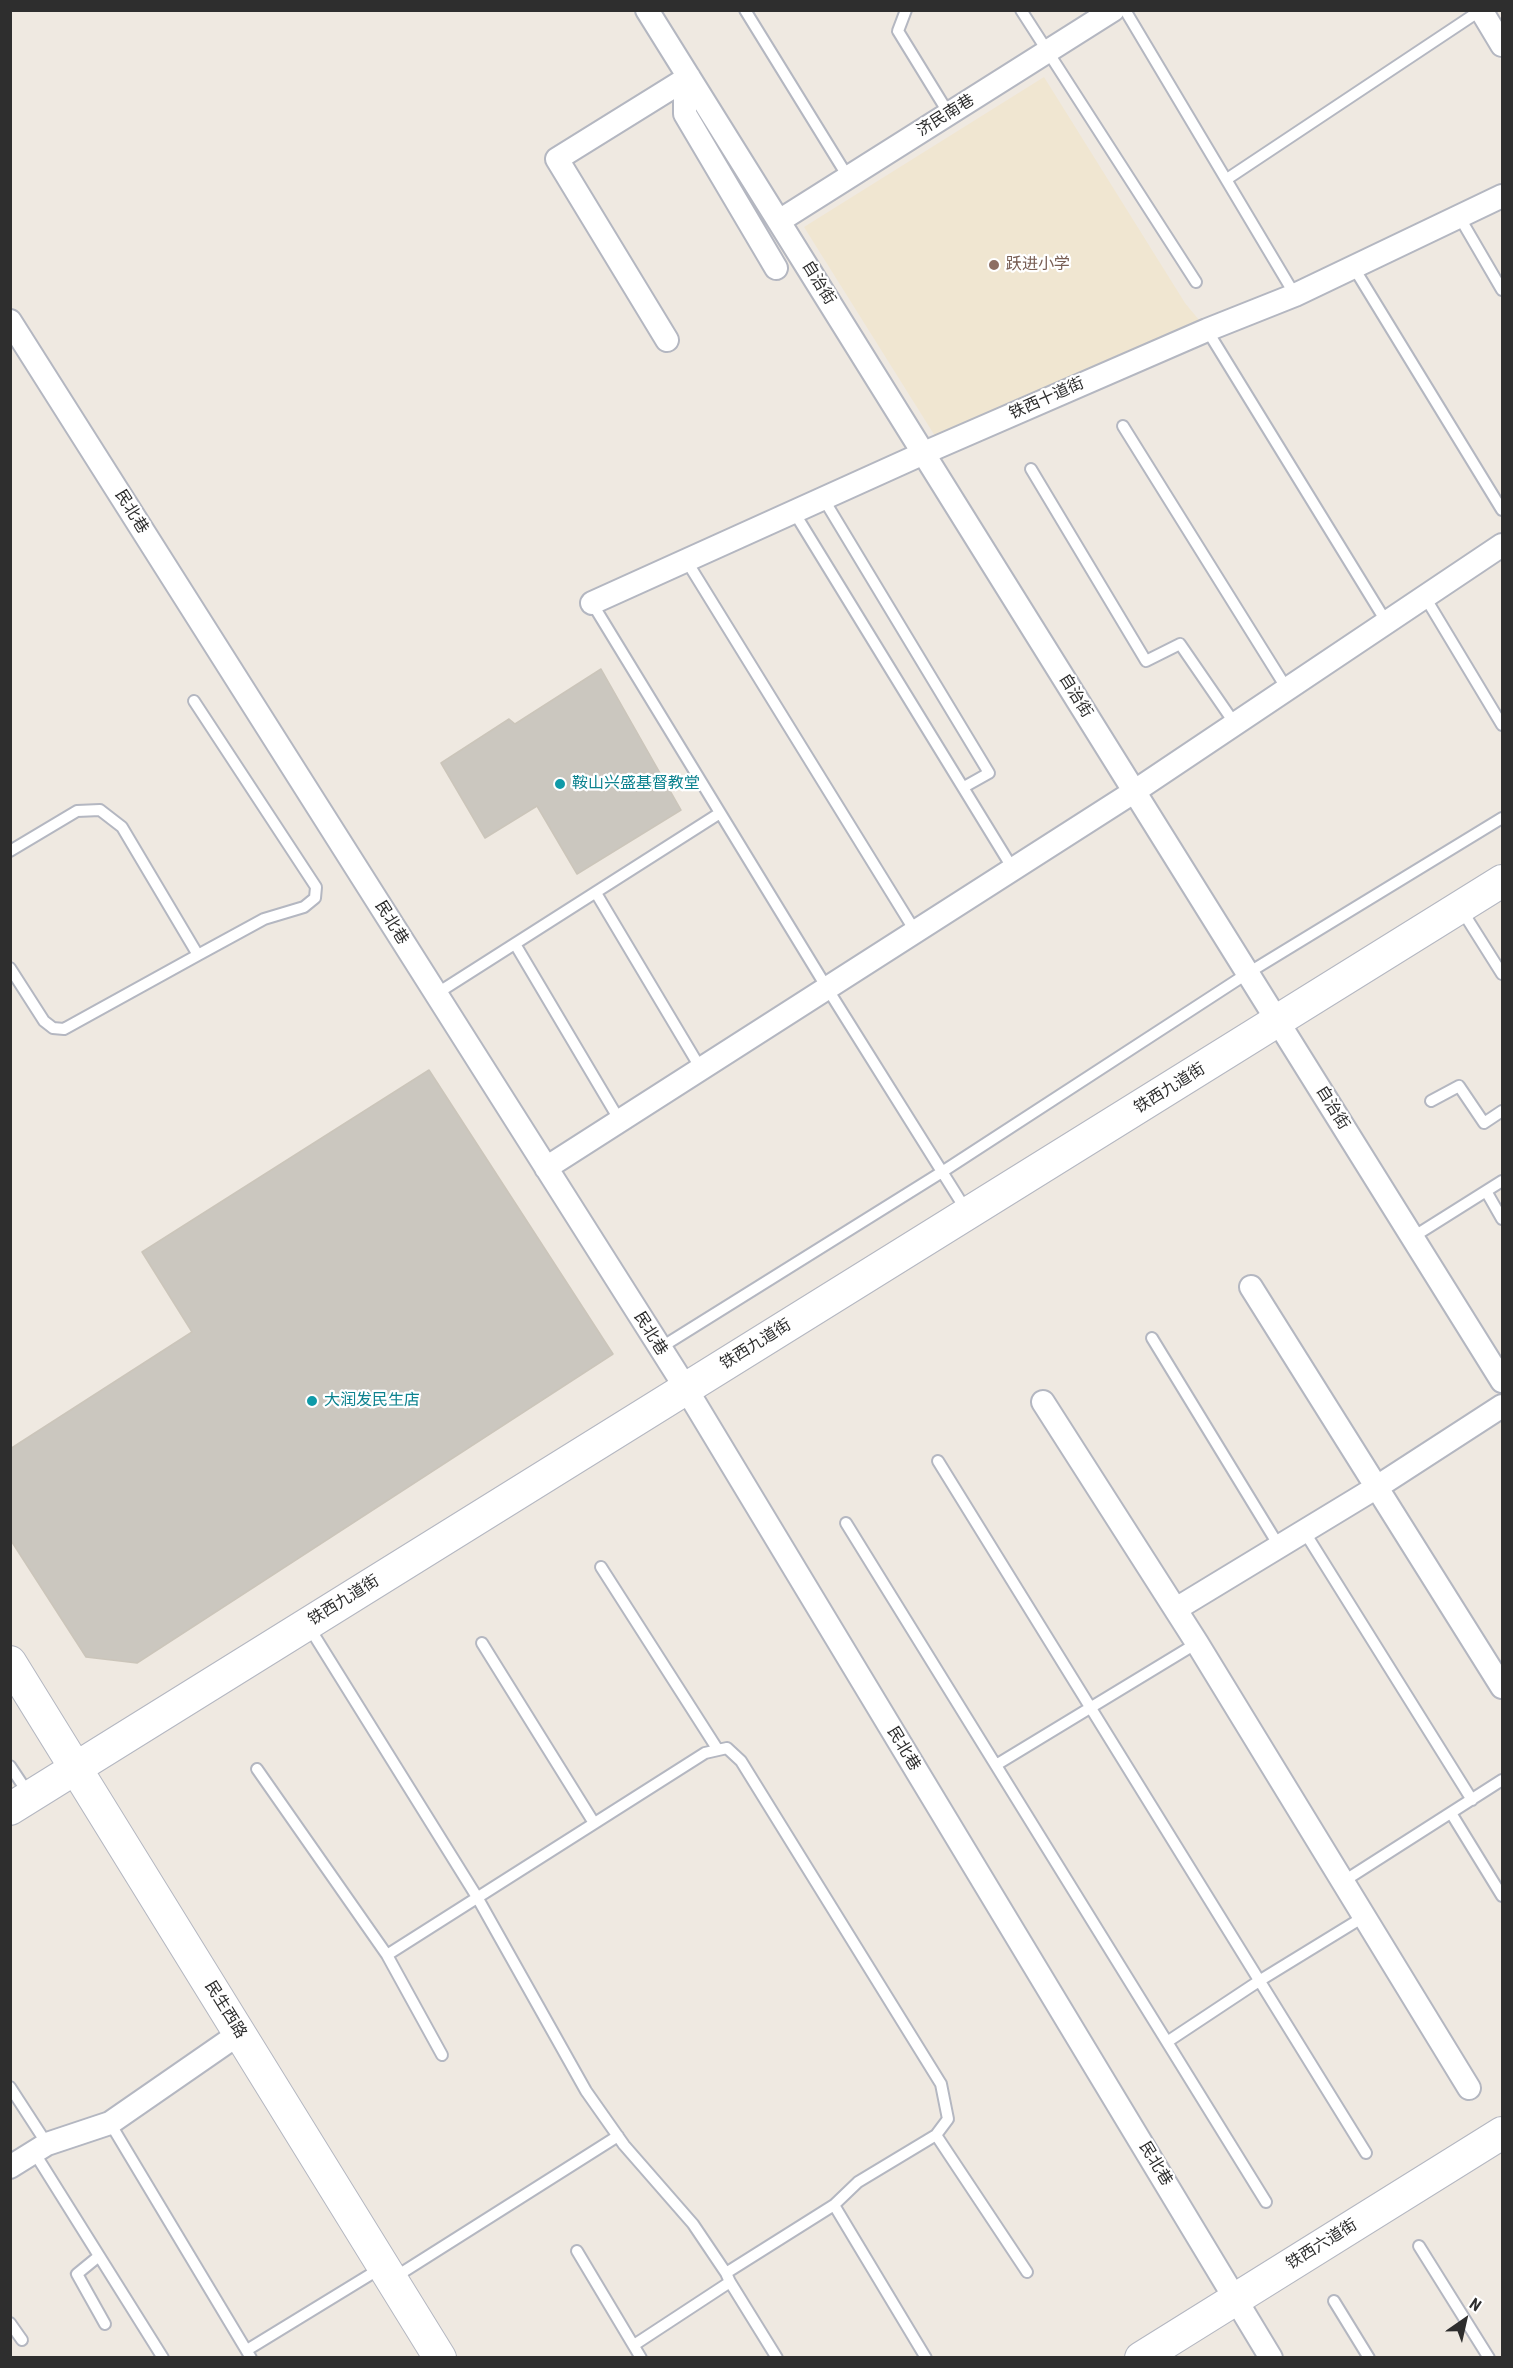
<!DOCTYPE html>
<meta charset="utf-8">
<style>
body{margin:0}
#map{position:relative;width:1513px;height:2368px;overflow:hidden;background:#efe9e1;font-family:"Roboto Condensed",sans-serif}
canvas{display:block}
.frame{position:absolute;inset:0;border:12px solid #2e2e2e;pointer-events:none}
.north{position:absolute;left:1435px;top:2290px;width:60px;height:60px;-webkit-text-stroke:4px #fff;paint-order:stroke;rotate:34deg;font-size:16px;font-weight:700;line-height:24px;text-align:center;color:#2e2e2e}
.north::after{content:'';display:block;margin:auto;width:21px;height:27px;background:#2e2e2e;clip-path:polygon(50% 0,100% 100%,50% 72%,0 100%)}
</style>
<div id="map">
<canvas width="1513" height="2368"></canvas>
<div class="frame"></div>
<div class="north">N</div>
</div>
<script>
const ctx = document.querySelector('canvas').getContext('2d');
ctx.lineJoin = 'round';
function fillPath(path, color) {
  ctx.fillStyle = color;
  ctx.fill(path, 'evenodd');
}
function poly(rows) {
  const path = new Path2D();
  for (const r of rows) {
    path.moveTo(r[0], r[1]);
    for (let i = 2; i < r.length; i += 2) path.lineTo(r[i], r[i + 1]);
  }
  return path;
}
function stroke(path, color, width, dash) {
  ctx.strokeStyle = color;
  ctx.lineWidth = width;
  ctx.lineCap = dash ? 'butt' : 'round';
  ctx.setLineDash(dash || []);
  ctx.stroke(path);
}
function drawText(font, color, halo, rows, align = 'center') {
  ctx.font = font + ' "Roboto Condensed","Noto Sans SC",sans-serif';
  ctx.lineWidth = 4.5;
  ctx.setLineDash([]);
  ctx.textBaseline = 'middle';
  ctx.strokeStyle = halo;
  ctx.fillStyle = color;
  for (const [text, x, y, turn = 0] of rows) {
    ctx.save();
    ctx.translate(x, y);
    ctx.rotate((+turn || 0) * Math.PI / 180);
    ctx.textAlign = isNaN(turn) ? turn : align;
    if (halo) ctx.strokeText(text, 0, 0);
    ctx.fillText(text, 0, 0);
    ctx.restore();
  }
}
fillPath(poly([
 [1044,77,1185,303,1199,320,935,436,804,227]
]), '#f0e6d1');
const building = poly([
 [601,669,681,810,577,874,537,806,485,838,441,763,509,719,515,724,601,669],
 [429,1070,613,1354,137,1663,86,1657,10,1539,10,1449,192,1332,142,1252,429,1070]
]);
fillPath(building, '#cbc7bf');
stroke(building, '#cbc5ba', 1.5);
const service = poly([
 [745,10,848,177],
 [906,10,898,31,949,114],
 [1021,10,1196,282],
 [1125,10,1295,295],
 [1227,179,1481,10],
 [1460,218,1502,290],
 [1354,268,1502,510],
 [1207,330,1387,623],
 [1123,426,1287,689],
 [1031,469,1146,661,1180,644,1235,724],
 [823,498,989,773,964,787],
 [794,512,1013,869],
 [686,560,915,931],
 [1425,597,1502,725],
 [592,603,827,988,966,1210],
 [10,851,77,811,100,810,122,827,198,955,264,919,304,907,315,898,316,887,194,701],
 [596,893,701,1069],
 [1461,909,1502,974],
 [515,944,620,1121],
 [10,968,44,1021,53,1028,64,1029,198,955],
 [436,994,720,813],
 [1431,1101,1459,1086,1484,1123,1502,1111],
 [1486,1191,1502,1219],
 [1413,1237,1502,1181],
 [1152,1338,1279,1546],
 [660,1348,942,1172,1248,973,1502,818],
 [938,1461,1366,2153],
 [846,1523,1266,2202],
 [1304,1531,1472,1800],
 [601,1567,718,1750],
 [309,1627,477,1897,586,2091,624,2145,693,2224,726,2273,730,2282,777,2358],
 [482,1643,594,1823],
 [996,1765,1197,1643],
 [10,1766,28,1793],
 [257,1769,387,1955,442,2055],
 [1451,1813,1502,1896],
 [1344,1881,1502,1780],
 [387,1955,705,1753,727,1748,741,1761,941,2084,948,2119,936,2135,858,2182,834,2205,726,2273],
 [1167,2042,1259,1981,1365,1916],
 [10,2087,47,2144],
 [110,2123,251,2358],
 [936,2135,1027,2272],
 [34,2152,163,2358],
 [834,2205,926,2358],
 [1419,2246,1489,2358],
 [577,2251,641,2358],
 [99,2256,77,2274,105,2324],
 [392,2279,618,2136],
 [1334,2301,1369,2358],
 [10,2323,22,2340],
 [634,2345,730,2282],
 [247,2350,381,2268]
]);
const minor = poly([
 [647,10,1502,1381],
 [1481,10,1502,45],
 [685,79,685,114,776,268],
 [779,221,1113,10],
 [10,321,682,1382,1271,2358],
 [667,340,557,159,689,77],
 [592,603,924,453,1207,330,1295,295,1502,196],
 [546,1168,1135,791,1502,545],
 [1251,1287,1502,1687],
 [1043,1402,1197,1643,1469,2088],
 [1176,1609,1377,1487,1502,1406],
 [10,2167,47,2144,110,2123,240,2033]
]);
const secondary = poly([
 [10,1662,440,2358],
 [10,1809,1502,881],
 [1141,2358,1502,2133]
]);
stroke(service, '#b4b7c1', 14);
stroke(minor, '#b4b7c1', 26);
stroke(secondary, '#b4b7c1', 34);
stroke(service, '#fff', 10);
stroke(minor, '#fff', 22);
stroke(secondary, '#fff', 32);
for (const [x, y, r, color] of [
 [994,265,6,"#8d6e63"],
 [560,784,6,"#0f9aa8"],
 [312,1401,6,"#0f9aa8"]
]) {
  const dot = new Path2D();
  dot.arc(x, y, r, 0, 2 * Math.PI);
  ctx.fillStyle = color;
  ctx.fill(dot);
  stroke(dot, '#fff', 2);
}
drawText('16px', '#2e2e2e', '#fff', [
 ["济民南巷",946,116,-32],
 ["自治街",818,283,58],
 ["铁西十道街",1047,399,-24],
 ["民北巷",131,512,58],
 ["自治街",1075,696,58],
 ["民北巷",391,923,58],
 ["铁西九道街",1170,1089,-32],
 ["自治街",1332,1108,58],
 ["民北巷",650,1334,58],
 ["铁西九道街",756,1345,-32],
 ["铁西九道街",344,1601,-32],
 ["民北巷",903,1749,59],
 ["民生西路",225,2010,58],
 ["民北巷",1155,2164,59],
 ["铁西六道街",1322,2245,-32]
]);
drawText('16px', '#785e54', '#fff', [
 ["跃进小学",1006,265]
], 'left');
drawText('16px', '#0d838f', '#fff', [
 ["鞍山兴盛基督教堂",572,784],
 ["大润发民生店",324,1401]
], 'left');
</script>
